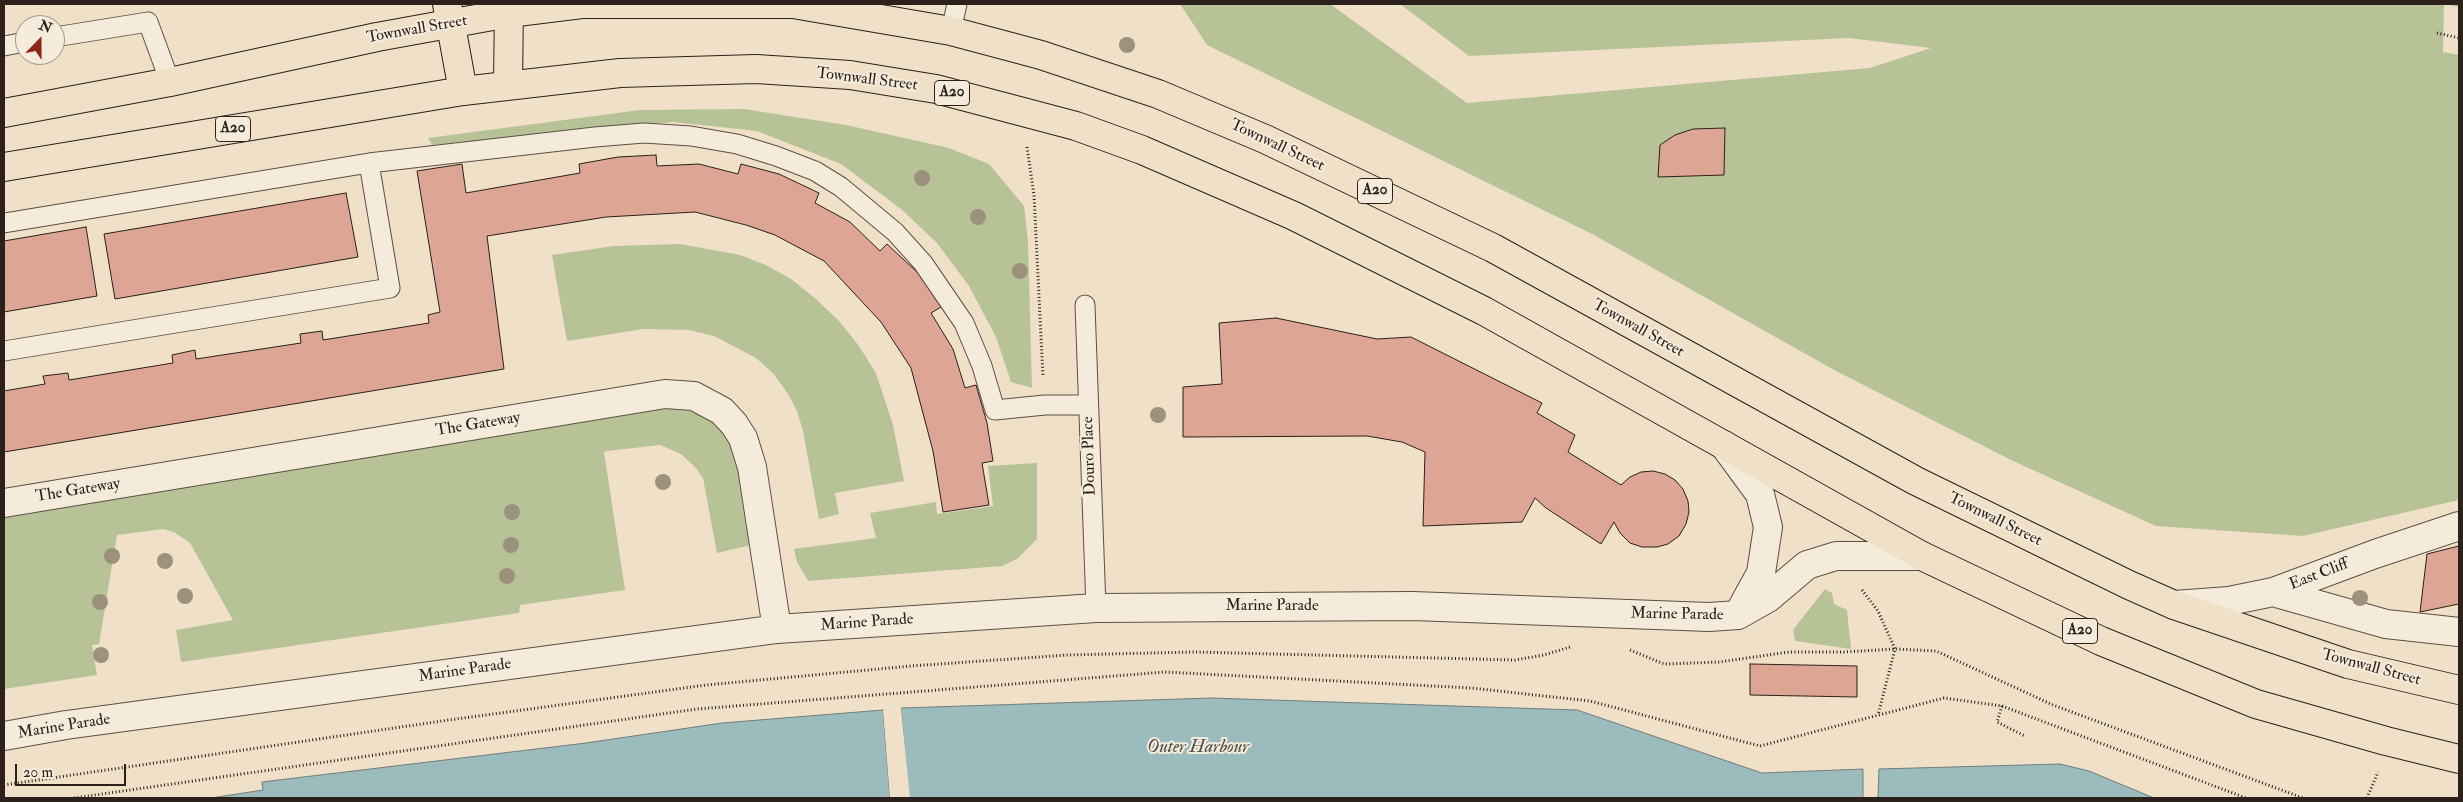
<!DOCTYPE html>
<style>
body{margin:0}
#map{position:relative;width:2463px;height:802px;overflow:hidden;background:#f0e0c7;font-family:"IM FELL Double Pica",serif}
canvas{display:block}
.frame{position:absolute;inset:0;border:5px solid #2b201a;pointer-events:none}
.north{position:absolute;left:15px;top:15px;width:50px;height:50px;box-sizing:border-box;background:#f5ebdb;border:1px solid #a49a8e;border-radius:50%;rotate:22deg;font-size:14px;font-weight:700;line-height:20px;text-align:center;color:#2b201a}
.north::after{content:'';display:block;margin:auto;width:18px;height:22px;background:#8f2418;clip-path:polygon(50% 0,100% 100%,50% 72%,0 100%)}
.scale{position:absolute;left:15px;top:764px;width:111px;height:22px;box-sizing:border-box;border:2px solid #2b201a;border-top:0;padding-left:6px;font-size:15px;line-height:18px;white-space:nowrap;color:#2b201a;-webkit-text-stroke:4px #f5ebdb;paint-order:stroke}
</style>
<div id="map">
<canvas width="2463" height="802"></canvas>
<div class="frame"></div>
<div class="north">N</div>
<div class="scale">20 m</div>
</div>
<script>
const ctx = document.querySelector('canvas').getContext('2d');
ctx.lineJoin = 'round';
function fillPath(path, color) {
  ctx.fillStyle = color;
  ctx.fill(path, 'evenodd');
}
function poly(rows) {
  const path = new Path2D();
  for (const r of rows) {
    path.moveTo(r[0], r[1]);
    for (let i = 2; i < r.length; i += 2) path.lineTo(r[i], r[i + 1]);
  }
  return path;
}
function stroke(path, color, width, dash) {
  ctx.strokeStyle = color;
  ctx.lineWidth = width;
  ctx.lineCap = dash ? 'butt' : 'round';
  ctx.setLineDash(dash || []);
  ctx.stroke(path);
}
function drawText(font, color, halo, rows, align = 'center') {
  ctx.font = font + ' "IM FELL Double Pica",serif';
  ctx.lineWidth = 4;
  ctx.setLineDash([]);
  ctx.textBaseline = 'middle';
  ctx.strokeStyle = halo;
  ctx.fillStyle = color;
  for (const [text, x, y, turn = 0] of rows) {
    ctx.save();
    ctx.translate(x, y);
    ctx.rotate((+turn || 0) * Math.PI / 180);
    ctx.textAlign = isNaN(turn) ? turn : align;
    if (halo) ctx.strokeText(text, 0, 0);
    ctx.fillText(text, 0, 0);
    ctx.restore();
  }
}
fillPath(poly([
 [1180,4,1330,4,1467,103,1870,68,1931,48,1849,38,1469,56,1400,4,2459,4,2459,7,2444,4,2443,52,2459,55,2459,500,2303,536,2156,526,2011,460,1836,371,1594,235,1207,45],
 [744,109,846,125,949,148,989,164,1024,206,1028,242,1032,388,1011,382,996,337,969,286,937,243,901,209,841,164,757,131,673,122,432,145,428,138,640,110],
 [680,244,740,255,766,265,791,279,816,299,839,321,859,346,876,373,893,425,904,481,835,493,839,514,819,519,803,431,797,411,788,394,773,373,756,358,714,336,689,330,644,329,567,341,552,255,614,246],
 [682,403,720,424,736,453,751,545,717,553,703,478,696,468,681,454,660,445,607,451,604,452,625,590,520,605,519,613,181,662,176,630,233,620,190,543,174,532,163,529,117,535,99,644,92,645,97,675,4,689,4,512],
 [1037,463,1037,539,1017,559,1002,566,808,581,797,562,794,549,876,538,870,513,936,502,937,514,993,506,988,466],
 [1825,589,1832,593,1834,604,1847,610,1851,649,1795,641,1793,630]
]), '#b7c397');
const water = poly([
 [1211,698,1577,710,1762,773,1863,769,1863,798,909,798,901,708,1211,698],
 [883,710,890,798,211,798,263,790,262,782,586,743,722,723,883,710],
 [2060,764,2089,771,2154,798,1878,798,1879,769,2060,764]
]);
fillPath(water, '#9cbbbc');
stroke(water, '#6f7d7b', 1);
fillPath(poly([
 [899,708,901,708,910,798,907,798],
 [883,710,885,710,893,798,890,798]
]), '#f0e0c7');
const building = poly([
 [1725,128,1724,175,1658,177,1660,145,1675,135,1693,129,1725,128],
 [656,155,657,166,699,164,738,174,741,164,779,174,819,193,815,203,850,222,880,251,887,244,918,273,941,307,931,313,953,349,965,388,976,385,987,423,993,461,982,463,989,505,943,512,933,451,911,368,881,322,824,261,775,235,746,225,695,212,606,217,487,236,504,369,4,452,4,391,45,384,43,376,68,373,69,380,173,363,172,355,195,350,196,359,301,343,300,334,322,331,323,340,429,323,428,315,440,312,417,171,462,164,466,193,580,173,579,164,618,157,656,155],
 [346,193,358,257,115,299,104,234,346,193],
 [86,227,97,296,4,312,4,241,86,227],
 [1276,318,1377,339,1411,337,1542,403,1537,413,1575,435,1568,452,1621,485,1630,477,1641,472,1653,471,1665,474,1675,480,1683,489,1688,501,1689,512,1686,524,1679,536,1668,544,1657,547,1642,547,1630,543,1620,533,1614,522,1601,544,1546,508,1535,498,1522,522,1423,526,1425,452,1402,442,1367,436,1183,437,1183,387,1222,384,1219,323,1276,318],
 [2459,546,2459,604,2420,612,2427,554,2459,546],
 [1750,664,1857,666,1857,697,1750,695,1750,664]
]);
fillPath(building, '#dda594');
stroke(building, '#2b201a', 1);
const lane = poly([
 [951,31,957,4],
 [55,37,148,22,170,82],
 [4,46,25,42],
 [4,223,369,163,595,137,644,133,691,136,737,144,776,156,815,171,841,187,895,232,923,263,964,323,982,366,995,410,1045,405,1088,405],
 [1085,305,1096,608],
 [4,351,390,288,369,163]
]);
const street = poly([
 [1724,445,1760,494,1768,527,1761,573,1738,615],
 [4,503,665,394,694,396,722,411,734,424,743,438,752,467,777,629],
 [2273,592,2386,624,2459,632],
 [2174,605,2229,601,2273,592,2375,554,2459,526],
 [4,736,66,725,777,629,1096,608,1413,606,1709,617,1738,615,1768,598,1807,565,1836,556,1922,556]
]);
const primary = poly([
 [447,4,463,91],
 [508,85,509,4]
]);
const highway = poly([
 [4,113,170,82,377,37,509,13,582,4,793,4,951,31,1041,55,1158,94,1265,139,1493,248,1916,481,2129,585,2174,605,2348,664,2459,690],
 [4,167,463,91,620,73,756,69,850,75,936,89,1076,126,1142,150,1294,216,1484,311,1922,556,2101,641,2256,704,2386,741,2459,759]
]);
stroke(lane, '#5c5045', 21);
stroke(street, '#5c5045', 30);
stroke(primary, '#2b201a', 30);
stroke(highway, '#2b201a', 30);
stroke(poly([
 [2437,33,2459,38],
 [1027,147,1034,195,1043,377],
 [1862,590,1878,611,1895,649,1878,715],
 [1630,650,1664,664,1719,662,1789,652,1844,652,1895,649,1936,651,2053,705,2303,798],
 [2002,706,1997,722,2025,736],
 [4,785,449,720,706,685,911,666,1067,655,1194,652,1515,660,1544,655,1570,647],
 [74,798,697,709,1165,672,1471,688,1590,701,1760,746,1944,698,2002,706,2246,798],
 [2367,798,2378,772]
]), '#2b201a', 3, [1, 2.5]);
stroke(lane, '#f5ebdb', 19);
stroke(street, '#f5ebdb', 28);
stroke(primary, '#f0e0c7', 28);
stroke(highway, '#f0e0c7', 28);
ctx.fillStyle = '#9b917d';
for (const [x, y] of [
 [1127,45],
 [922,178],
 [978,217],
 [1020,271],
 [1158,415],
 [663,482],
 [512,512],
 [511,545],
 [112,556],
 [165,561],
 [507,576],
 [185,596],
 [2360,598],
 [100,602],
 [101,655]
]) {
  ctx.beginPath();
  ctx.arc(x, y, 8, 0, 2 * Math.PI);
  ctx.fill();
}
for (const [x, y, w] of [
 [952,93,35],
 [233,129,35],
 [1375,191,35],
 [2080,631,35]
]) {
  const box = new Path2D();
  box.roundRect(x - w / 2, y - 12.5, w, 25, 4);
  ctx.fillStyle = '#f5ebdb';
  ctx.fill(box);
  stroke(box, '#2b201a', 1);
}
drawText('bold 15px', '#2b201a', null, [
 ["A20",952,93],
 ["A20",233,129],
 ["A20",1375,191],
 ["A20",2080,631]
]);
drawText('16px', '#2b201a', '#f5ebdb', [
 ["Townwall Street",417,30,-10],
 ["Townwall Street",867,80,7],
 ["Townwall Street",1277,146,25],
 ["Townwall Street",1638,329,29],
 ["The Gateway",478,425,-9],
 ["Douro Place",1090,456,-92],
 ["The Gateway",78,491,-9],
 ["Townwall Street",1995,520,26],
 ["East Cliff",2319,575,-21],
 ["Marine Parade",1272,607],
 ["Marine Parade",1677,615,1],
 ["Marine Parade",867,623,-4],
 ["Townwall Street",2371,668,15],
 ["Marine Parade",465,671,-8],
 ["Marine Parade",64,727,-9]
]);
drawText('italic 18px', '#4d4e4b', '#f5ebdb', [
 ["Outer Harbour",1198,748]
]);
</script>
